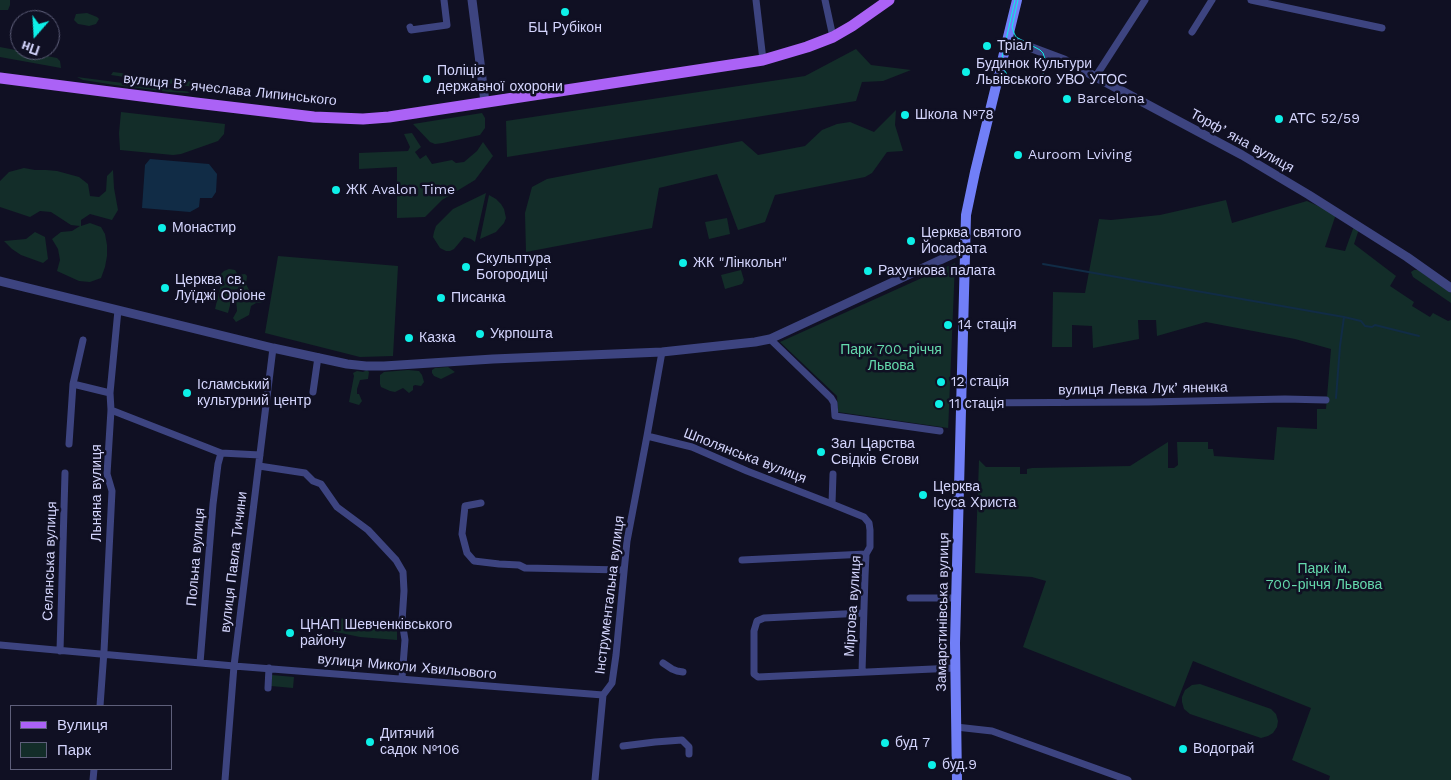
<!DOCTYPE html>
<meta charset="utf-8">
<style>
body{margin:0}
#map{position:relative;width:1451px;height:780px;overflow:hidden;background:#101023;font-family:"Work Sans",sans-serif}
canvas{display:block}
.legend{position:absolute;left:10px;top:705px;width:162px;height:65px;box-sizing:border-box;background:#101023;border:1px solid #5e5f7a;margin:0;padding:6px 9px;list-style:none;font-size:15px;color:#d4d5fd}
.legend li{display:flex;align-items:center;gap:10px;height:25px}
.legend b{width:25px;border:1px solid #5e5f7a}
.north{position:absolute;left:10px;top:10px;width:50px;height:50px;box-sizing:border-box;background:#101023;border:1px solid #5e5f7a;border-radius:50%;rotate:199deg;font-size:14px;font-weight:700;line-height:20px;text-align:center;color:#d4d5fd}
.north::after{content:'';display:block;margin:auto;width:18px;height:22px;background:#0df0e8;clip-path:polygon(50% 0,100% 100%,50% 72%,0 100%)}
</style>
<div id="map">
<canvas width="1451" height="780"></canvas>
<ul class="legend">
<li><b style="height:6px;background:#ab62f6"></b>Вулиця</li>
<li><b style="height:14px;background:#132d29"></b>Парк</li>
</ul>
<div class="north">Пн</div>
</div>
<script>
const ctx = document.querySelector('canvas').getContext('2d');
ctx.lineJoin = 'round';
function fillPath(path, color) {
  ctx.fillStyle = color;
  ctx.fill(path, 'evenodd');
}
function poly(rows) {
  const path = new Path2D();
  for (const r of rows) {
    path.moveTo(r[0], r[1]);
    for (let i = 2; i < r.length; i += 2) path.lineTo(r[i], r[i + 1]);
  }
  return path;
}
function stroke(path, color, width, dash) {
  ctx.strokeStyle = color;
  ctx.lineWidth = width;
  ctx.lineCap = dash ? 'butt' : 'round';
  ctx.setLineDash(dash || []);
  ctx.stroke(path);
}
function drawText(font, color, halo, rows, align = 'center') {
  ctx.font = font + ' "Work Sans",sans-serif';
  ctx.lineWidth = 5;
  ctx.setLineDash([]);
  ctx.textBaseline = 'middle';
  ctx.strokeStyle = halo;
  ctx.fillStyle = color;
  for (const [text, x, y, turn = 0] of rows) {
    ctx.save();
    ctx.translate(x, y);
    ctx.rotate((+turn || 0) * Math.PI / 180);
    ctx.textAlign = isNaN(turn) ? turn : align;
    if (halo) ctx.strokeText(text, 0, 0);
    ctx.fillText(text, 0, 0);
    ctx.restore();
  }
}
fillPath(poly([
 [0,0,10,0,10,5,8,10,0,10],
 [87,13,97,17,99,19,96,24,89,26,84,25,78,24,74,20,76,14],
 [0,47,57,58,60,61,61,68,0,57],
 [856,49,871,65,911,70,883,81,862,82,856,101,507,157,506,121,805,76],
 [113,72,153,77,152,81,111,75],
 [77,77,191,92,187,93,169,92,115,85,83,80],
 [159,78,194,82,194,87,159,82],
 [896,110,895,125,903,151,887,152,872,173,865,177,775,195,765,222,738,230,717,174,659,188,652,228,526,252,525,213,532,187,547,179,742,141,758,155,805,146,822,130,837,124,850,122,874,132],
 [121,112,225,124,224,134,218,141,181,154,173,155,120,150,119,133],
 [482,113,485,118,485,128,480,135,443,143,435,144,430,142,413,124],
 [412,133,421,147,415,152,420,159,426,155,432,164,452,160,456,163,464,162,477,151,483,142,493,156,475,180,442,200,425,217,397,218,397,167,359,169,359,153,408,151,410,147,404,134],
 [24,168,35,170,46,170,57,171,79,177,88,184,90,196,99,197,106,191,107,176,113,170,114,188,118,210,112,220,90,214,81,220,81,226,90,223,101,227,105,234,107,245,107,256,105,267,101,278,90,282,79,281,57,271,60,260,58,249,52,239,61,232,72,231,80,226,71,225,51,212,40,211,30,217,0,207,0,181,9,172],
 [486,193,475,242,471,239,464,237,454,249,450,251,446,251,440,248,433,237,434,232,436,226,453,209],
 [489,195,496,199,501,204,504,209,506,218,504,223,496,232,480,239],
 [1226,200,1232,223,1307,201,1336,214,1325,247,1345,251,1354,226,1359,229,1354,244,1396,276,1390,286,1414,302,1412,306,1430,317,1433,313,1448,321,1451,320,1451,780,1329,780,1330,776,1292,760,1311,708,1193,661,1175,707,1023,647,1046,581,1032,577,975,573,979,460,986,467,1020,467,1020,474,1027,474,1027,469,1032,468,1130,466,1168,442,1168,468,1174,468,1178,465,1177,442,1208,442,1208,449,1213,449,1214,456,1274,460,1277,427,1317,429,1317,409,1326,409,1331,349,1295,339,1206,322,1157,336,1156,320,1138,320,1139,339,1093,348,1092,326,1072,325,1072,347,1052,347,1053,292,1085,293,1099,219,1111,220,1160,215],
 [727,218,730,234,709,239,705,222],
 [35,232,45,237,48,259,43,263,21,255,12,249,4,241,26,239],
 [278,256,398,266,393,356,360,357,265,333],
 [955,263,948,432,948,428,838,412,837,396,780,342],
 [229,269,235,270,238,275,245,274,247,276,246,284,249,290,265,290,267,299,264,302,256,303,251,306,249,315,236,322,233,318,237,311,236,298,239,289,234,290,228,313,215,309,221,284,225,285,220,280,220,275,224,271],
 [741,270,744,280,742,284,725,289,721,275],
 [1414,270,1418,270,1451,293,1451,303,1413,277,1411,272],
 [448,367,455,372,441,379,434,376,432,373,432,370,435,368],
 [367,370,369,372,368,379,360,380,357,389,357,394,359,394,362,401,359,405,349,402,354,376,353,373,357,371,363,372],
 [408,370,419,371,422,375,424,382,421,386,415,385,413,386,413,390,409,393,403,388,395,392,390,391,381,387,380,384,380,375,384,372],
 [317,617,397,622,397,640,360,637,317,628],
 [272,675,294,677,293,688,271,686],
 [1200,684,1271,709,1276,714,1278,721,1277,727,1273,733,1268,736,1261,738,1190,714,1184,709,1182,702,1182,697,1185,690,1192,685]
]), '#132d29');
fillPath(poly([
 [150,159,209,164,217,174,216,192,212,198,200,198,199,207,190,212,142,208,145,165]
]), '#112c46');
stroke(poly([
 [1043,264,1344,317,1340,346,1336,398],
 [1344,317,1361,321,1365,326,1372,327,1375,325,1419,336]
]), '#112c46', 2);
stroke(poly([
 [756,0,763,60],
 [825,0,833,37],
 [1251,0,1382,28],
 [410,27,411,30,447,25,444,0],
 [1192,32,1212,0],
 [1096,76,1145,0],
 [770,339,831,398,834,403,835,416,940,431],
 [73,384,110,393],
 [313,392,318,357],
 [960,403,1148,402,1285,399,1326,400],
 [111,410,221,453,260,455],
 [647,436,692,447,747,471,832,504],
 [69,444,73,384,83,340],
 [259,466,305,473,313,481,321,484,337,507,368,530,396,560,403,572,404,591,402,621,405,640,402,678],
 [833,474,832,504,864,517,869,523,870,530,870,547,866,554,865,576,862,672],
 [481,503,465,506,462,534,467,553,474,561,499,564,519,565,525,568,623,570],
 [742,560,866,554],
 [910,598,956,598],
 [863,613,764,618,757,621,754,631,754,674,758,677,955,668],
 [0,645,234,666,603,695],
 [60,651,65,473],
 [200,663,213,504,218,464,221,453],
 [663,663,672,669,677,671,683,672],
 [268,688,269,668],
 [100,706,104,651,112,491,107,474,111,410,110,393,118,310],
 [956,727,992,731,1128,780],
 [623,746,655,742,682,740,689,747,689,754],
 [93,780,94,769],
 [225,780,234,666,273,348],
 [595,780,603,695,612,683,616,655,627,541,647,436,662,352]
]), '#3d4480', 7);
stroke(poly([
 [472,0,485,102],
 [1008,39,1064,60,1242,155,1309,195,1407,257,1451,288],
 [0,281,273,348,347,364,366,366,384,366,493,359,662,352,755,342,770,339,964,249]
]), '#3d4480', 9);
stroke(poly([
 [957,780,955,643,966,215,975,172,1017,0]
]), '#717ff7', 10);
stroke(poly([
 [0,78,196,103,314,117,363,119,389,117,763,60,807,47,833,37,852,26,889,0]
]), '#ab62f6', 11);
stroke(poly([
 [1015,0,1002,58,1003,68,1010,79,1017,84,1026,85,1034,83,1041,78,1045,70,1046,62,1043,53,1040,50,1016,37,1014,33,1012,27,1018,0]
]), '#0df0e8', 1);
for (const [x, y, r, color] of [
 [565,12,5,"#0df0e8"],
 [987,46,5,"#0df0e8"],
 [966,72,5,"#0df0e8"],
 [427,79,5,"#0df0e8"],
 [1067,99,5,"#0df0e8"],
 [905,115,5,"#0df0e8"],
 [1279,119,5,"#0df0e8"],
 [1018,155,5,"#0df0e8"],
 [336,190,5,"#0df0e8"],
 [162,228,5,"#0df0e8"],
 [911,241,5,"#0df0e8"],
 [683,263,5,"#0df0e8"],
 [466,267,5,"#0df0e8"],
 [868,271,5,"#0df0e8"],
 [165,288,5,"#0df0e8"],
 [441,298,5,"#0df0e8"],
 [948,325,5,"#0df0e8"],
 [480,334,5,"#0df0e8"],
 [409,338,5,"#0df0e8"],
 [941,382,5,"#0df0e8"],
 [187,393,5,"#0df0e8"],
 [939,404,5,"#0df0e8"],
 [821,452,5,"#0df0e8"],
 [923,495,5,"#0df0e8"],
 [290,633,5,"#0df0e8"],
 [370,742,5,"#0df0e8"],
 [885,743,5,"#0df0e8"],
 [1183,749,5,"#0df0e8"],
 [932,765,5,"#0df0e8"]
]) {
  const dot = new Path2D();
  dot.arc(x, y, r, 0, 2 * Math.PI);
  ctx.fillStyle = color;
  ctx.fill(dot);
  stroke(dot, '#101023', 2);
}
drawText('14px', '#d4d5fd', '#101023', [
 ["БЦ Рубікон",565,28,"center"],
 ["Тріал",997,46],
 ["Будинок Культури",976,64],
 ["Львівського УВО УТОС",976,80],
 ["Поліція",437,71],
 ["державної охорони",437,87],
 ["Barcelona",1077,99],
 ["Школа №78",915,115],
 ["АТС 52/59",1289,119],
 ["Auroom Lviving",1028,155],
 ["ЖК Avalon Time",346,190],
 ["Монастир",172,228],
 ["Церква святого",921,233],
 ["Йосафата",921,249],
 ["Скульптура",476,259],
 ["Богородиці",476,275],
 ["ЖК \"Лінкольн\"",693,263],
 ["Рахункова палата",878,271],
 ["Церква св.",175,280],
 ["Луїджі Оріоне",175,296],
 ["Писанка",451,298],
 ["14 стація",958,325],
 ["Укрпошта",490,334],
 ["Казка",419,338],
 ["12 стація",951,382],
 ["Ісламський",197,385],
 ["культурний центр",197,401],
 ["11 стація",949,404],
 ["Зал Царства",831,444],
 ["Свідків Єгови",831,460],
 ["Церква",933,487],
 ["Ісуса Христа",933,503],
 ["ЦНАП Шевченківського",300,625],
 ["району",300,641],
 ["Дитячий",380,734],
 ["садок №106",380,750],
 ["буд 7",895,743],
 ["Водограй",1193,749],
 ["буд.9",942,765]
], 'left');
drawText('14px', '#d4d5fd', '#101023', [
 ["вулиця Вʼячеслава Липинського",230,90,6],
 ["Торфʼяна вулиця",1242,141,29],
 ["вулиця Левка Лукʼяненка",1143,389,-1],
 ["Шполянська вулиця",745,456,21],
 ["Льняна вулиця",97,493,-90],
 ["Польна вулиця",196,557,-85],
 ["Селянська вулиця",50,561,-88],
 ["вулиця Павла Тичини",234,562,-83],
 ["Інструментальна вулиця",610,595,-83],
 ["Міртова вулиця",853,606,-86],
 ["Замарстинівська вулиця",943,612,-89],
 ["вулиця Миколи Хвильового",407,667,5]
]);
drawText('14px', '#64d9ac', '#101023', [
 ["Парк 700-річчя",891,350],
 ["Львова",891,366],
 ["Парк ім.",1324,569],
 ["700-річчя Львова",1324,585]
]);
</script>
